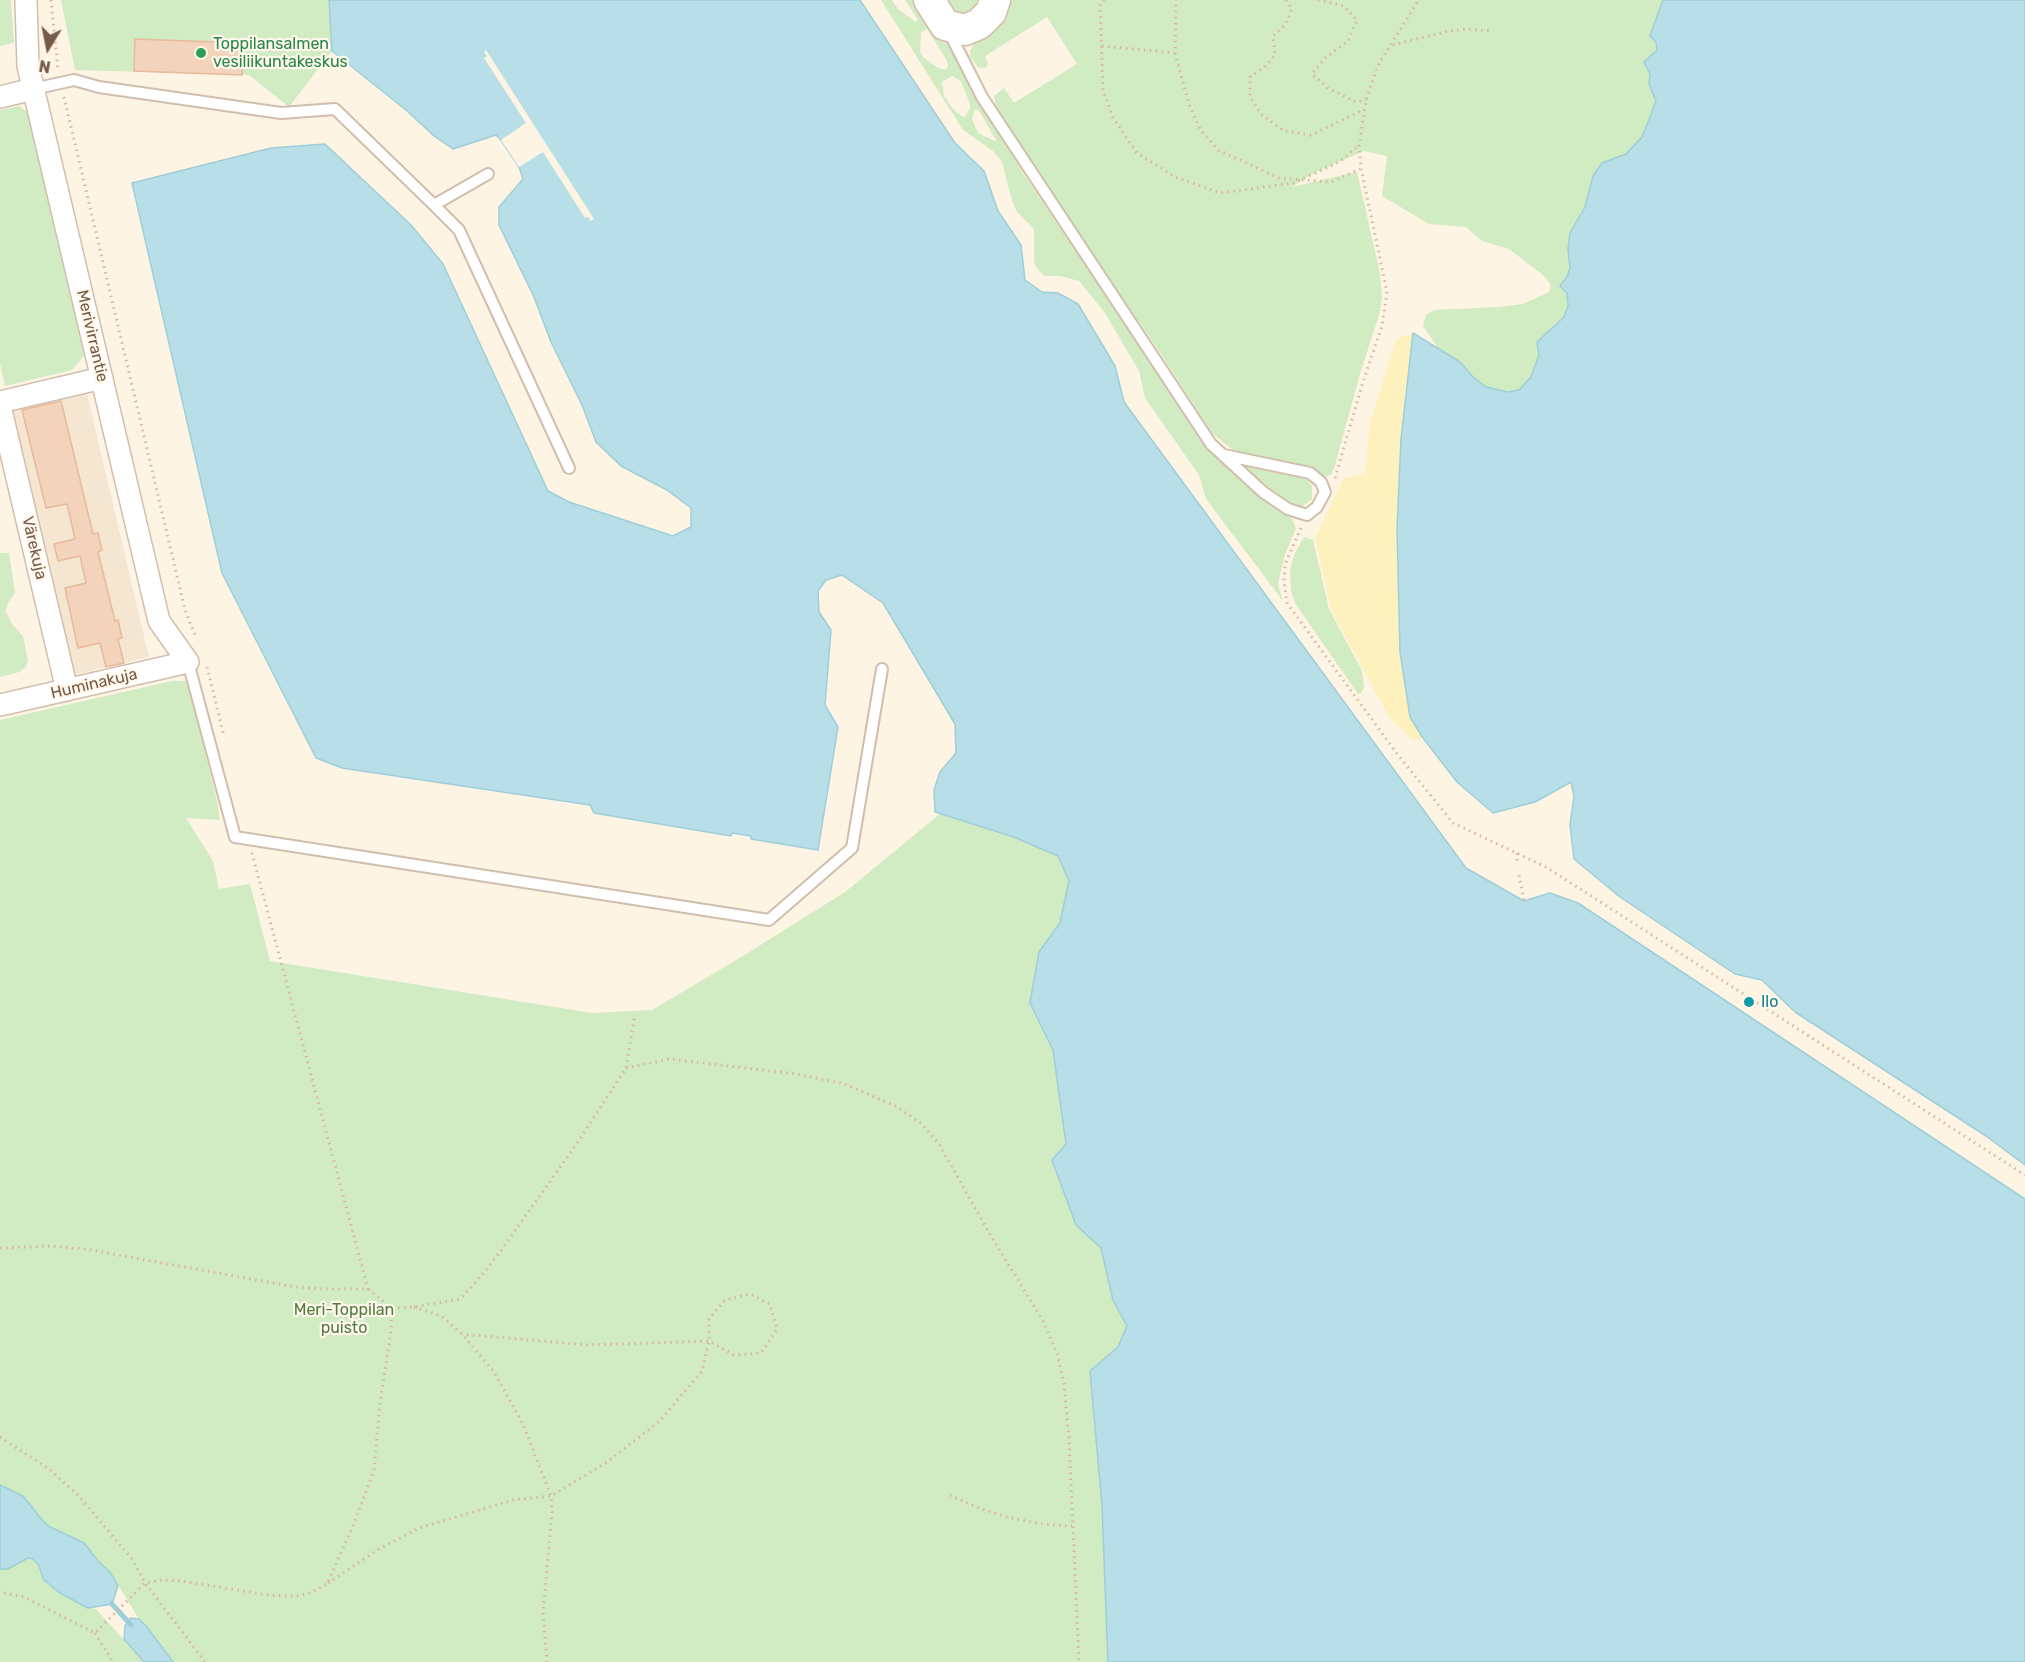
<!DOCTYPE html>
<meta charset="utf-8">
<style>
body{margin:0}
#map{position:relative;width:2025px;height:1662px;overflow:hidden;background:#fdf4e4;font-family:Rubik,sans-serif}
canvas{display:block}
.north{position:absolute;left:18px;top:18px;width:60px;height:60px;-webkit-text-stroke:4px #fff8eb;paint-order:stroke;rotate:190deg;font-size:16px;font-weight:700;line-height:24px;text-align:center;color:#765a49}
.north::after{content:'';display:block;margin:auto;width:21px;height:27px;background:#765a49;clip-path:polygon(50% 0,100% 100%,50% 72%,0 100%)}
</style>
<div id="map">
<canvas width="2025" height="1662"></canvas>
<div class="north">N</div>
</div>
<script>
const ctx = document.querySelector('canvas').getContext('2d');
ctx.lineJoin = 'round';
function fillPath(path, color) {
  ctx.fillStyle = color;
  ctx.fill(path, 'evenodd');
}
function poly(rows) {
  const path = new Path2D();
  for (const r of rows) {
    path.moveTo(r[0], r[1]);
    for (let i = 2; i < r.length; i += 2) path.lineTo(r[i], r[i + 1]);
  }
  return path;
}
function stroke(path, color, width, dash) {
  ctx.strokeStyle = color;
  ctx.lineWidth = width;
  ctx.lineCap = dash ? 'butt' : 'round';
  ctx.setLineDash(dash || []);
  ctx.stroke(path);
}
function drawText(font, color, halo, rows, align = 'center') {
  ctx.font = font + ' Rubik,sans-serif';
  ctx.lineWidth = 4.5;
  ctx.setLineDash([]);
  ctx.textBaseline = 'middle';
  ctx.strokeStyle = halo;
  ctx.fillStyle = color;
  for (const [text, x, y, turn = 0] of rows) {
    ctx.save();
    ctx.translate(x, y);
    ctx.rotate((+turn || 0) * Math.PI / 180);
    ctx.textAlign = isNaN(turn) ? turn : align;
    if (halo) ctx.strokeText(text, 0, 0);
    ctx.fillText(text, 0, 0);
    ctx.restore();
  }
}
fillPath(poly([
 [87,394,149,657,73,675,11,412]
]), '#f5e6d2');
fillPath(poly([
 [0,0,11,0,14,43,0,46],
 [61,0,371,0,289,107,249,75,75,70],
 [881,0,892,0,899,10,916,22,918,20,905,0,917,0,959,62,970,85,1025,176,1193,425,1259,494,1292,519,1296,528,1284,557,1278,585,1283,601,1206,499,1199,475,1145,398,1139,371,1105,313,1079,281,1060,276,1045,276,1039,271,1034,263,1034,229,1017,212,1012,201,1002,162,993,151,963,130],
 [927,29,946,59,948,66,946,70,938,68,923,57,920,51,921,32],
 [952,76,961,81,970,104,970,108,965,117,963,117,953,109,944,96,942,82],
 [975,109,980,112,997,142,978,133,972,119],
 [938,0,982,0,980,8,959,18],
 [1006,0,1663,0,1650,36,1656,42,1657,50,1644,62,1650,74,1649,84,1656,101,1642,137,1626,154,1602,163,1593,176,1585,207,1570,233,1568,249,1570,267,1567,277,1560,286,1567,293,1568,306,1564,317,1537,342,1539,355,1531,377,1519,390,1508,392,1486,387,1473,377,1460,362,1438,348,1423,326,1426,315,1434,310,1498,307,1523,304,1549,292,1551,285,1543,275,1509,249,1482,241,1466,227,1429,224,1382,196,1387,156,1364,151,1316,172,1291,187,1357,172,1380,273,1382,298,1379,315,1360,374,1335,465,1331,475,1326,476,1310,467,1256,459,1233,450,1212,433,1159,351,1028,160,996,106,994,96,1004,88,1014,103,1077,64,1047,17,985,56,988,64,986,68,978,67,970,57,970,51,974,44,992,29],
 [19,106,31,115,86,348,83,357,72,370,5,386,0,364,0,110],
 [1238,463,1298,475,1307,480,1312,486,1312,499,1301,507,1286,502],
 [1304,537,1313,540,1329,609,1362,671,1364,687,1361,693,1358,694,1295,603,1291,591,1290,569,1295,553],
 [0,553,9,553,15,593,8,603,6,612,12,624,23,636,28,660,26,667,19,672,0,677],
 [172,681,187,681,216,796,220,820,186,818,213,861,219,889,250,884,270,961,592,1013,652,1010,743,956,845,892,940,814,1014,837,1057,856,1069,881,1060,923,1039,952,1030,1003,1053,1049,1076,1225,1101,1248,1113,1300,1127,1326,1118,1347,1090,1371,1102,1505,1108,1662,173,1662,147,1627,139,1619,110,1572,98,1561,84,1543,50,1527,43,1521,23,1496,0,1485,0,720],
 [28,1558,38,1564,39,1571,88,1608,96,1609,144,1662,0,1662,0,1569,8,1569]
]), '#d1ebc2');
fillPath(poly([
 [1413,333,1401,439,1410,717,1423,738,1412,740,1389,717,1331,610,1315,538,1344,478,1365,473,1370,423,1396,339]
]), '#fdf1be');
const water = poly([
 [329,0,860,0,955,143,984,171,998,211,1021,245,1025,280,1042,292,1058,293,1078,304,1115,366,1124,402,1466,868,1524,901,1550,893,1578,903,2025,1199,2025,1662,1108,1662,1102,1505,1090,1371,1118,1347,1127,1326,1113,1300,1101,1248,1076,1225,1052,1160,1066,1144,1053,1050,1030,1003,1039,952,1060,923,1069,881,1058,856,1014,837,935,812,934,790,940,772,956,753,955,724,883,603,842,575,826,580,818,591,819,612,831,630,825,705,838,727,818,850,751,839,751,836,732,833,731,836,594,813,590,805,342,768,316,758,222,573,132,183,271,148,325,144,411,225,443,264,548,491,569,502,673,536,691,527,691,508,667,490,621,466,596,442,582,405,551,342,534,297,499,225,499,207,523,179,519,167,501,140,496,135,453,149,434,136,406,110,332,51,329,0],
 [1663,0,2025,0,2025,1165,1986,1136,1795,1012,1762,980,1735,974,1620,897,1574,859,1570,825,1574,796,1571,782,1535,802,1493,813,1457,782,1423,738,1410,717,1400,652,1397,529,1401,439,1413,333,1460,362,1473,377,1486,387,1508,392,1519,390,1531,377,1539,355,1537,342,1564,317,1568,306,1567,293,1560,286,1567,277,1570,268,1568,249,1570,233,1585,207,1593,176,1602,163,1626,154,1642,137,1650,117,1656,101,1649,84,1650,74,1644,62,1657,50,1656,42,1650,36,1663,0],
 [0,1485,23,1496,43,1521,50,1527,84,1543,98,1561,110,1572,118,1586,112,1604,88,1608,60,1593,44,1580,38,1564,32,1559,28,1558,8,1569,0,1569,0,1485],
 [130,1618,139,1619,147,1627,173,1662,144,1662,124,1639,125,1626,130,1618]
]);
fillPath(water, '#b8dfe7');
stroke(water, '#9eced9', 1.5);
fillPath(poly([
 [486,50,594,219,591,221,588,217,585,218,543,152,519,167,501,140,526,123,484,58,487,56,484,52]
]), '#fdf4e4');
stroke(poly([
 [112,1604,131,1625]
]), '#9eced9', 5);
const building = poly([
 [135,39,243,43,242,75,134,71,135,39],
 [61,401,93,534,98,533,102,550,98,552,115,621,118,620,122,638,118,639,124,663,106,667,100,643,78,648,65,588,86,583,80,556,58,561,54,544,75,539,67,504,46,508,22,410,61,401]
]);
fillPath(building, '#f3d3bb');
stroke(building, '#e6ba9b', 1.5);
const lane = poly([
 [949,32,982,97,1211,444,1263,492,1288,509,1307,515,1317,507,1325,492,1321,482,1310,473,1224,455],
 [33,89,74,80,99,87,281,113,335,109,434,205,488,174],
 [434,205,459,230,569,468],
 [188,662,235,837,769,920,852,848,882,669]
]);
const street = poly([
 [0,97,33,89],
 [0,402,102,378],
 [0,406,67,690],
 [0,705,188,662,159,621,28,66,26,0]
]);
const secondary = poly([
 [929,0,945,25,965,30,979,24,991,12,995,0]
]);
stroke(lane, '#d1bead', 14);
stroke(street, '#d1bead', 24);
stroke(secondary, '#d4beaa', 33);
stroke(poly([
 [51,0,58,70],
 [1104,0,1100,4,1103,90,1113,118,1137,153,1175,177,1220,193,1294,183,1339,162,1358,146],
 [1286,0,1292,9,1285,25,1273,36,1275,55,1266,66,1250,77,1250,97,1261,114,1284,131,1311,135,1359,112,1363,115],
 [1318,0,1344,6,1357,20,1348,41,1324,59,1312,74,1328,88,1356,102,1366,100],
 [1393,45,1449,31,1467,29,1492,31],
 [1102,46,1175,53,1176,0],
 [1175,53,1189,104,1200,129,1218,150,1279,178,1331,182,1360,169],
 [64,97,185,610,195,635],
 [1335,478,1363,382,1382,326,1387,292,1361,168,1359,146,1366,100,1379,63,1419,0],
 [1301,528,1285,564,1284,582,1287,603,1398,755,1453,823,1546,867,2025,1175],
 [207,667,224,736],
 [252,853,368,1289],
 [1517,853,1517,864],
 [1519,875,1524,901],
 [626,1068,670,1059,797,1074,845,1084,895,1106,921,1123,939,1144,988,1231,1043,1321,1057,1353,1064,1384,1069,1439,1079,1662],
 [0,1248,50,1246,85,1249,290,1286,321,1289,368,1289,392,1308,391,1330,380,1404,374,1471,352,1528,327,1584,312,1592,299,1596,288,1596,268,1595,181,1581,162,1580,145,1583,95,1633,24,1597,0,1592],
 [414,1307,441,1316,462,1334,494,1372,523,1424,551,1496,552,1512,543,1613,547,1662],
 [392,1308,414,1307,460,1299,476,1282,500,1252,578,1142,626,1068,635,1014],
 [0,1437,49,1469,78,1495,132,1559,145,1583,205,1662],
 [950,1495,976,1507,1007,1517,1041,1524,1072,1526],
 [328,1583,379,1549,419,1528,513,1500,551,1496,607,1462,660,1421,702,1371,709,1341,709,1319,725,1300,750,1294,770,1304,777,1329,761,1353,734,1355,709,1341,588,1345,462,1334],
 [95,1633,113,1662]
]), '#d8b69e', 3, [1.5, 4.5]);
stroke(lane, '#fff', 10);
stroke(street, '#fff', 21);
stroke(secondary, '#fff', 30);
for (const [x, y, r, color] of [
 [201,53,6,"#2e9e5b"],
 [1749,1002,6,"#0f9aa8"]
]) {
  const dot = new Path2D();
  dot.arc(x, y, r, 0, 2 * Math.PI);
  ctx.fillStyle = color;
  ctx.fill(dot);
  stroke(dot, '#fff8eb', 2);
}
drawText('16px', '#27864d', '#fff8eb', [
 ["Toppilansalmen",213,44],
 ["vesiliikuntakeskus",213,62]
], 'left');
drawText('16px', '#765a49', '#fff8eb', [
 ["Merivirrantie",92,336,77],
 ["Värekuja",34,548,77],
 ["Huminakuja",94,684,-13]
]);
drawText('16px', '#0d838f', '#fff8eb', [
 ["Ilo",1761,1002]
], 'left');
drawText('16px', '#507c41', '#fff8eb', [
 ["Meri-Toppilan",344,1310],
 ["puisto",344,1328]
]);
</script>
